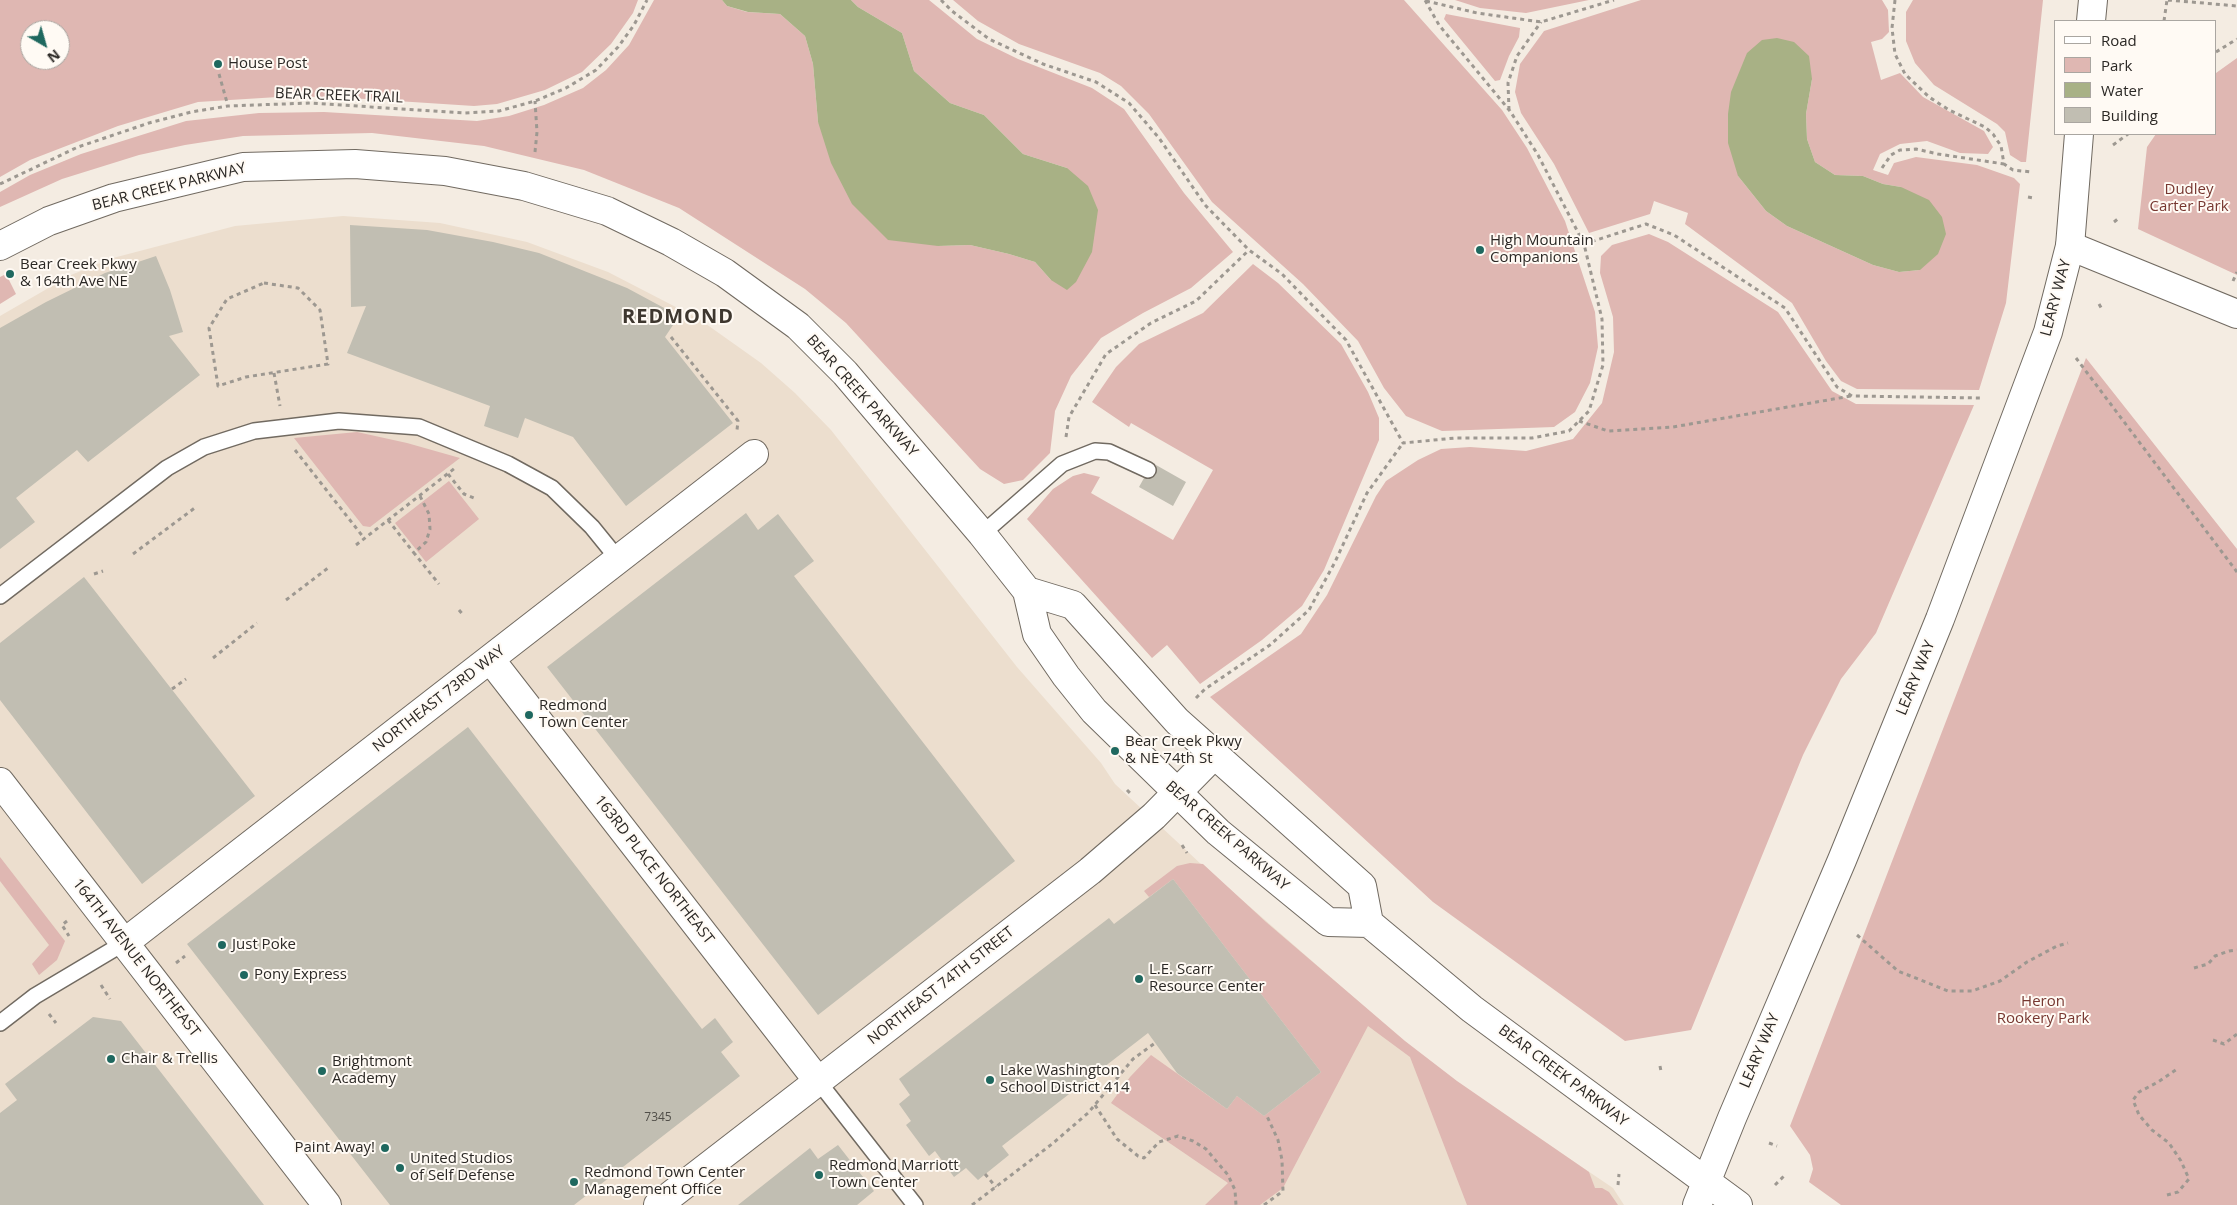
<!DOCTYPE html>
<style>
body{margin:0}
#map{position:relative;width:2237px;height:1205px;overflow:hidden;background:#f4ece2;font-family:"Open Sans",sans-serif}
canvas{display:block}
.legend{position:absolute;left:2054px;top:20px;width:162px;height:115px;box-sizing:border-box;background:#fffaf4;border:1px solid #aaa6a1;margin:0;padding:6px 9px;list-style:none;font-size:15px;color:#2b2825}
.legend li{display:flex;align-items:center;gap:10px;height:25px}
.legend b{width:25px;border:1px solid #aaa6a1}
.north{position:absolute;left:20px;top:20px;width:50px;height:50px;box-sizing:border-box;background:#fffaf4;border:1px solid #aaa6a1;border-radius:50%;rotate:142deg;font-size:14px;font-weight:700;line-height:20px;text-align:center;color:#2b2825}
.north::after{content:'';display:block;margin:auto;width:18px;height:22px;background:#1f685f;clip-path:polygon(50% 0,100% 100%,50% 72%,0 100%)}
</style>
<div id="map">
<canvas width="2237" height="1205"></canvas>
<ul class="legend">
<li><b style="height:6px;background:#fff"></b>Road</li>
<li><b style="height:14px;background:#dfb7b2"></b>Park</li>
<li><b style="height:14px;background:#a8b185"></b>Water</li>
<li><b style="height:14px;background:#c1beb2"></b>Building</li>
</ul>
<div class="north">N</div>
</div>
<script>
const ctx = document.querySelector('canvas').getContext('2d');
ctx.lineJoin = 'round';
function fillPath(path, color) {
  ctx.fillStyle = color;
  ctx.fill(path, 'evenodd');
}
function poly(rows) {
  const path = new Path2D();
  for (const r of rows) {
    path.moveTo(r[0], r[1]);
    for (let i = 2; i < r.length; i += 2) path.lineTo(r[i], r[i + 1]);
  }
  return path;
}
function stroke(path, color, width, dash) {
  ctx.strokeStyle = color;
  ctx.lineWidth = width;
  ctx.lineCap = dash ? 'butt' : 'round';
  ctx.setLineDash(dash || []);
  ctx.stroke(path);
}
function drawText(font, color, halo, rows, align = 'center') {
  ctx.font = font + ' "Open Sans",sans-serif';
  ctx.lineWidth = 4;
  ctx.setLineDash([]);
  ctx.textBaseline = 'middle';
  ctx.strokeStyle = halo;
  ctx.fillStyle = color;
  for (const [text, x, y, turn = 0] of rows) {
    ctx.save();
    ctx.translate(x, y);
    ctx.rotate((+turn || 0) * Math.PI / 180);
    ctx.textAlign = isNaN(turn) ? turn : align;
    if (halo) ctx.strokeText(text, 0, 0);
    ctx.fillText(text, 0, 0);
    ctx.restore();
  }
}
fillPath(poly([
 [343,216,440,223,527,242,608,272,699,319,761,363,795,393,831,430,1017,667,1101,763,1115,784,1202,865,1405,1042,1456,1082,1613,1188,1624,1205,0,1205,0,316,71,275,113,258,235,226]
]), '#ecdece');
fillPath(poly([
 [0,0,638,0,633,13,611,44,582,72,545,90,497,104,474,106,366,99,294,96,198,102,118,126,30,160,0,177],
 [30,30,60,30,60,60,30,60],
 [654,0,722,0,727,6,747,12,780,14,805,36,813,64,818,122,938,246,970,245,1009,254,1035,262,1051,280,1067,168,1023,154,984,115,950,103,914,71,902,33,858,7,851,0,929,0,977,39,1018,59,1092,88,1124,109,1184,193,1233,252,1191,288,1143,313,1101,338,1071,376,1055,411,1050,453,1023,480,1004,484,980,469,846,323,805,289,679,208,584,170,484,146,372,133,243,136,185,145,139,155,62,179,0,207,0,192,30,175,81,154,186,121,259,113,324,112,477,121,509,116,544,105,583,88,606,70,629,45],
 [953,0,1404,0,1502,110,1527,148,1565,221,1595,312,1598,347,1590,383,1575,412,1554,427,1442,431,1406,416,1384,388,1358,341,1303,284,1212,202,1149,114,1121,86,1100,73,1019,44,978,21],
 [1455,0,1589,0,1526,13,1480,8],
 [1641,0,1882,0,1888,10,1889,32,1882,39,1871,42,1881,80,1900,73,1923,97,1984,131,1993,147,1988,154,1960,153,1927,141,1900,144,1880,154,1873,170,1888,175,1894,163,1916,157,1977,165,2014,178,2020,184,2006,303,1979,390,1857,389,1841,381,1826,361,1792,303,1685,224,1688,213,1654,201,1650,214,1589,233,1554,164,1521,113,1515,92,1520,64,1544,31],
 [1812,79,1806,114,1807,139,1815,162,1835,175,1863,176,1883,184,1901,187,1920,270,1899,272,1873,265,1787,226,1766,211,1738,176],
 [1913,0,2043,0,2026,162,2021,162,2010,155,2005,132,1997,124,1934,85,1915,63,1906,41,1906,12],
 [1446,14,1520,28,1519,37,1509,56,1500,80,1495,81,1444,19],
 [2237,58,2237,275,2138,229,2147,147,2156,134,2216,134,2216,73],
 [1649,234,1668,242,1778,312,1832,391,1856,404,1974,405,1876,633,1841,679,1803,755,1691,1030,1625,1041,1433,902,1210,697,1301,634,1327,595,1376,496,1386,481,1418,460,1441,449,1470,447,1526,451,1573,439,1602,403,1614,352,1613,317,1600,273,1601,256,1612,245],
 [1253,264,1278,283,1341,344,1368,392,1379,418,1379,440,1324,570,1302,606,1262,640,1200,684,1167,645,1152,658,1027,519,1053,489,1073,476,1084,473,1100,477,1091,493,1173,540,1213,470,1131,423,1129,427,1092,402,1116,367,1139,344,1203,313],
 [6,274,16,294,0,304,0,277],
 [2086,358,2237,549,2237,1205,1841,1205,1809,1182,1813,1169,1810,1155,1790,1126],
 [357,432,407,443,460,458,370,527,363,526,294,438],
 [449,481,479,519,426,562,395,523],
 [0,857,65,941,57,960,39,975,32,964,49,945,0,881],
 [1190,863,1203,864,1266,922,1405,1041,1457,1081,1589,1172,1595,1188,1602,1188,1609,1192,1618,1205,1467,1205,1410,1057,1368,1026,1283,1188,1260,1205,1205,1205,1228,1183,1111,1103,1130,1077,1151,1055,1227,1109,1237,1096,1264,1116,1321,1072,1173,879,1149,897,1144,891,1177,866]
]), '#dfb7b2');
fillPath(poly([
 [722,0,851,0,858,7,902,33,914,71,950,103,984,115,1023,154,1067,168,1088,186,1098,210,1092,252,1076,282,1067,290,1051,280,1035,262,1009,254,970,245,938,246,888,240,852,204,831,163,818,122,813,64,805,36,780,14,748,12,727,6],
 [1777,38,1794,42,1809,56,1812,79,1806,114,1807,139,1815,162,1835,175,1863,176,1883,184,1901,187,1929,200,1942,217,1946,234,1938,254,1920,270,1899,272,1873,265,1787,226,1766,211,1738,176,1728,143,1728,114,1731,92,1747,53,1762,40]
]), '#a8b185');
fillPath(poly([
 [350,225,427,230,493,242,539,253,627,288,679,316,665,337,733,423,626,506,573,437,525,418,518,438,484,426,490,406,347,353,366,306,351,307],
 [156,256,170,290,183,332,169,336,200,375,88,462,77,450,16,498,35,522,0,549,0,328,46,302,105,273],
 [1156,465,1186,482,1173,506,1139,487,1144,478,1149,479,1156,474],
 [746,513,758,530,778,514,814,561,794,576,1015,861,818,1015,547,667],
 [84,577,255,796,142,884,0,700,0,643],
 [468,727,702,1029,715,1018,733,1042,721,1052,740,1076,574,1205,390,1205,187,944],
 [1173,879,1321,1072,1264,1116,1237,1096,1227,1109,1177,1073,1148,1033,1002,1146,1009,1155,978,1180,966,1168,954,1177,935,1151,929,1156,906,1125,911,1121,899,1104,910,1095,899,1079,1109,918,1114,924],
 [93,1017,121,1021,264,1205,0,1205,0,1113,17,1100,5,1084],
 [838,1145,874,1191,857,1205,738,1205,810,1148,818,1159]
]), '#c1beb2');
const lane = poly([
 [982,534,1062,464,1095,451,1109,452,1148,470],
 [0,596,167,468,204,447,254,431,339,421,419,427,508,464,552,488,592,527,618,559],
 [0,1023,35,996,124,943],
 [818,1081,915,1205]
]);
const street = poly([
 [2070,246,2237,314],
 [490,659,818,1081],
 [0,782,327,1205],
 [124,943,754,454],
 [658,1205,1090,871,1154,816,1214,755]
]);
const secondary = poly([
 [2091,21,2093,0],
 [0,246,49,221,114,198,243,167,355,164,445,171,524,186,607,211,671,242,725,273,798,326,845,373,982,534,1027,591,1037,634,1066,676,1094,711,1218,832,1328,922,1369,923,1472,1009,1738,1205],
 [1027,591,1073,605,1177,721,1362,886,1369,923],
 [1697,1205,1732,1118,1842,860,1940,619,2048,332,2070,246,2079,134]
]);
stroke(lane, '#716a61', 18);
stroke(street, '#716a61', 30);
stroke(secondary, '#716a61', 30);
stroke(poly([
 [941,0,952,11,989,39,1043,64,1096,82,1129,103,1159,138,1205,205,1249,250,1282,274,1346,340,1403,443,1456,438,1532,438,1569,431,1589,411,1603,365,1602,319,1584,244,1538,155,1510,111,1439,25,1425,0],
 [1895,0,1892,28,1895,54,1905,74,1929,97,1949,110,1985,127,1993,134,2001,146,2004,164,2013,170,2031,172],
 [2168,0,2237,6],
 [1426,1,1477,13,1541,22,1614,0],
 [2164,21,2167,0],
 [2216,52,2237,39],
 [219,74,228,106],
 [1509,110,1508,83,1517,56,1541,22],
 [2113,145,2128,134],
 [535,152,537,132,535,101],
 [1882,168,1891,155,1900,150,1916,149,1938,154,2004,164],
 [0,184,78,147,149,123,191,112,228,106,310,103,464,113,499,111,535,101,566,88,596,70,618,47,634,25,647,0],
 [2028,197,2033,198],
 [2114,222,2119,218],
 [1584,244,1646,224,1674,235,1785,308,1837,387,1852,396,1983,398],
 [2233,281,2237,272],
 [264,283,298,288,320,310,328,364,246,377,218,386,209,328,227,299,264,283],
 [2099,304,2103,311],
 [671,337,738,421,737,430],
 [2076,358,2237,572],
 [274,373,280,406],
 [1579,421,1608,431,1673,427,1851,396],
 [1066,437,1069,417,1106,354,1151,323,1196,301,1249,250],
 [295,450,364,538],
 [448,474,464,494,474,498],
 [420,496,429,514,430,529,426,542,414,553,439,584],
 [388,520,414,553],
 [356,545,455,468],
 [133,554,196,507],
 [94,574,103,571],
 [286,600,328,568],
 [459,610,464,616],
 [213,658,257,623],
 [172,689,186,679],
 [1196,698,1205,689,1270,645,1309,610,1335,562,1367,493,1403,443],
 [1127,790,1132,795],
 [1182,845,1187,853],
 [67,921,62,925,69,936],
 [1857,935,1898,971,1948,991,1972,991,2000,981,2027,962,2057,946,2068,943],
 [176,963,185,956],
 [2194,968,2208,964,2215,956,2229,951,2237,950],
 [101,985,110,999],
 [49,1014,56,1023],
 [2213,1040,2224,1044,2237,1034],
 [1660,1066,1661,1071],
 [1095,1105,1117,1139,1138,1156,1144,1158,1159,1142,1178,1136,1193,1141,1206,1149,1228,1175,1235,1190,1236,1205],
 [1769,1143,1777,1146],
 [985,1174,996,1187],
 [1618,1185,1619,1174],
 [1775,1185,1784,1176],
 [2167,1195,2178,1192,2189,1179,2181,1161,2169,1143,2152,1130,2139,1115,2133,1100,2139,1092,2158,1082,2177,1069],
 [972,1205,1052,1144,1088,1113,1133,1059,1155,1043],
 [1264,1205,1283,1191,1282,1160,1278,1140,1266,1114]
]), '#9d9891', 3, [4, 4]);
stroke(lane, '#fff', 15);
stroke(street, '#fff', 28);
stroke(secondary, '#fff', 28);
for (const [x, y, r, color] of [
 [218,64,5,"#1f685f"],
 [1480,250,5,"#1f685f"],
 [10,274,5,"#1f685f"],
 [529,715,5,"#1f685f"],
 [1115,751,5,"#1f685f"],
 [222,945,5,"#1f685f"],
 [244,975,5,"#1f685f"],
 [1139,979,5,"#1f685f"],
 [111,1059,5,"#1f685f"],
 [322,1071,5,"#1f685f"],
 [990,1080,5,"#1f685f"],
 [385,1148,5,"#1f685f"],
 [400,1168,5,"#1f685f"],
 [819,1175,5,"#1f685f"],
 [574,1182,5,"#1f685f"]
]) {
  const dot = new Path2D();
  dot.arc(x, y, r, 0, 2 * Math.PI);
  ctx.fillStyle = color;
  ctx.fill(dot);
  stroke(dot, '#fffaf4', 2);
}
drawText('12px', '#504e48', null, [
 ["7345",658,1118]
]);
drawText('15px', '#2b2825', '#fffaf4', [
 ["House Post",228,64],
 ["High Mountain",1490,241],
 ["Companions",1490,258],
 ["Bear Creek Pkwy",20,265],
 ["& 164th Ave NE",20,282],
 ["Redmond",539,706],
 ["Town Center",539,723],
 ["Bear Creek Pkwy",1125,742],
 ["& NE 74th St",1125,759],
 ["Just Poke",232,945],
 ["L.E. Scarr",1149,970],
 ["Resource Center",1149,987],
 ["Pony Express",254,975],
 ["Chair & Trellis",121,1059],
 ["Brightmont",332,1062],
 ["Academy",332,1079],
 ["Lake Washington",1000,1071],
 ["School District 414",1000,1088],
 ["Paint Away!",375,1148,"right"],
 ["United Studios",410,1159],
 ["of Self Defense",410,1176],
 ["Redmond Marriott",829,1166],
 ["Town Center",829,1183],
 ["Redmond Town Center",584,1173],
 ["Management Office",584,1190]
], 'left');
drawText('15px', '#2b2825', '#fffaf4', [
 ["BEAR CREEK TRAIL",339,96,2],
 ["BEAR CREEK PARKWAY",169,187,-14],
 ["LEARY WAY",2056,298,-75],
 ["BEAR CREEK PARKWAY",862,396,48],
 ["LEARY WAY",1916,678,-68],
 ["NORTHEAST 73RD WAY",439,699,-38],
 ["BEAR CREEK PARKWAY",1227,836,41],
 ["163RD PLACE NORTHEAST",654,870,52],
 ["164TH AVENUE NORTHEAST",136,958,52],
 ["NORTHEAST 74TH STREET",941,986,-38],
 ["LEARY WAY",1760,1051,-67],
 ["BEAR CREEK PARKWAY",1563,1076,37]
]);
drawText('15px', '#773730', '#fffaf4', [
 ["Dudley",2189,190],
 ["Carter Park",2189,207],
 ["Heron",2043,1002],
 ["Rookery Park",2043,1019]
]);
ctx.letterSpacing = '1px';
drawText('bold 20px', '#3e372f', '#fffaf4', [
 ["REDMOND",678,317]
]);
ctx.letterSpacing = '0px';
</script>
